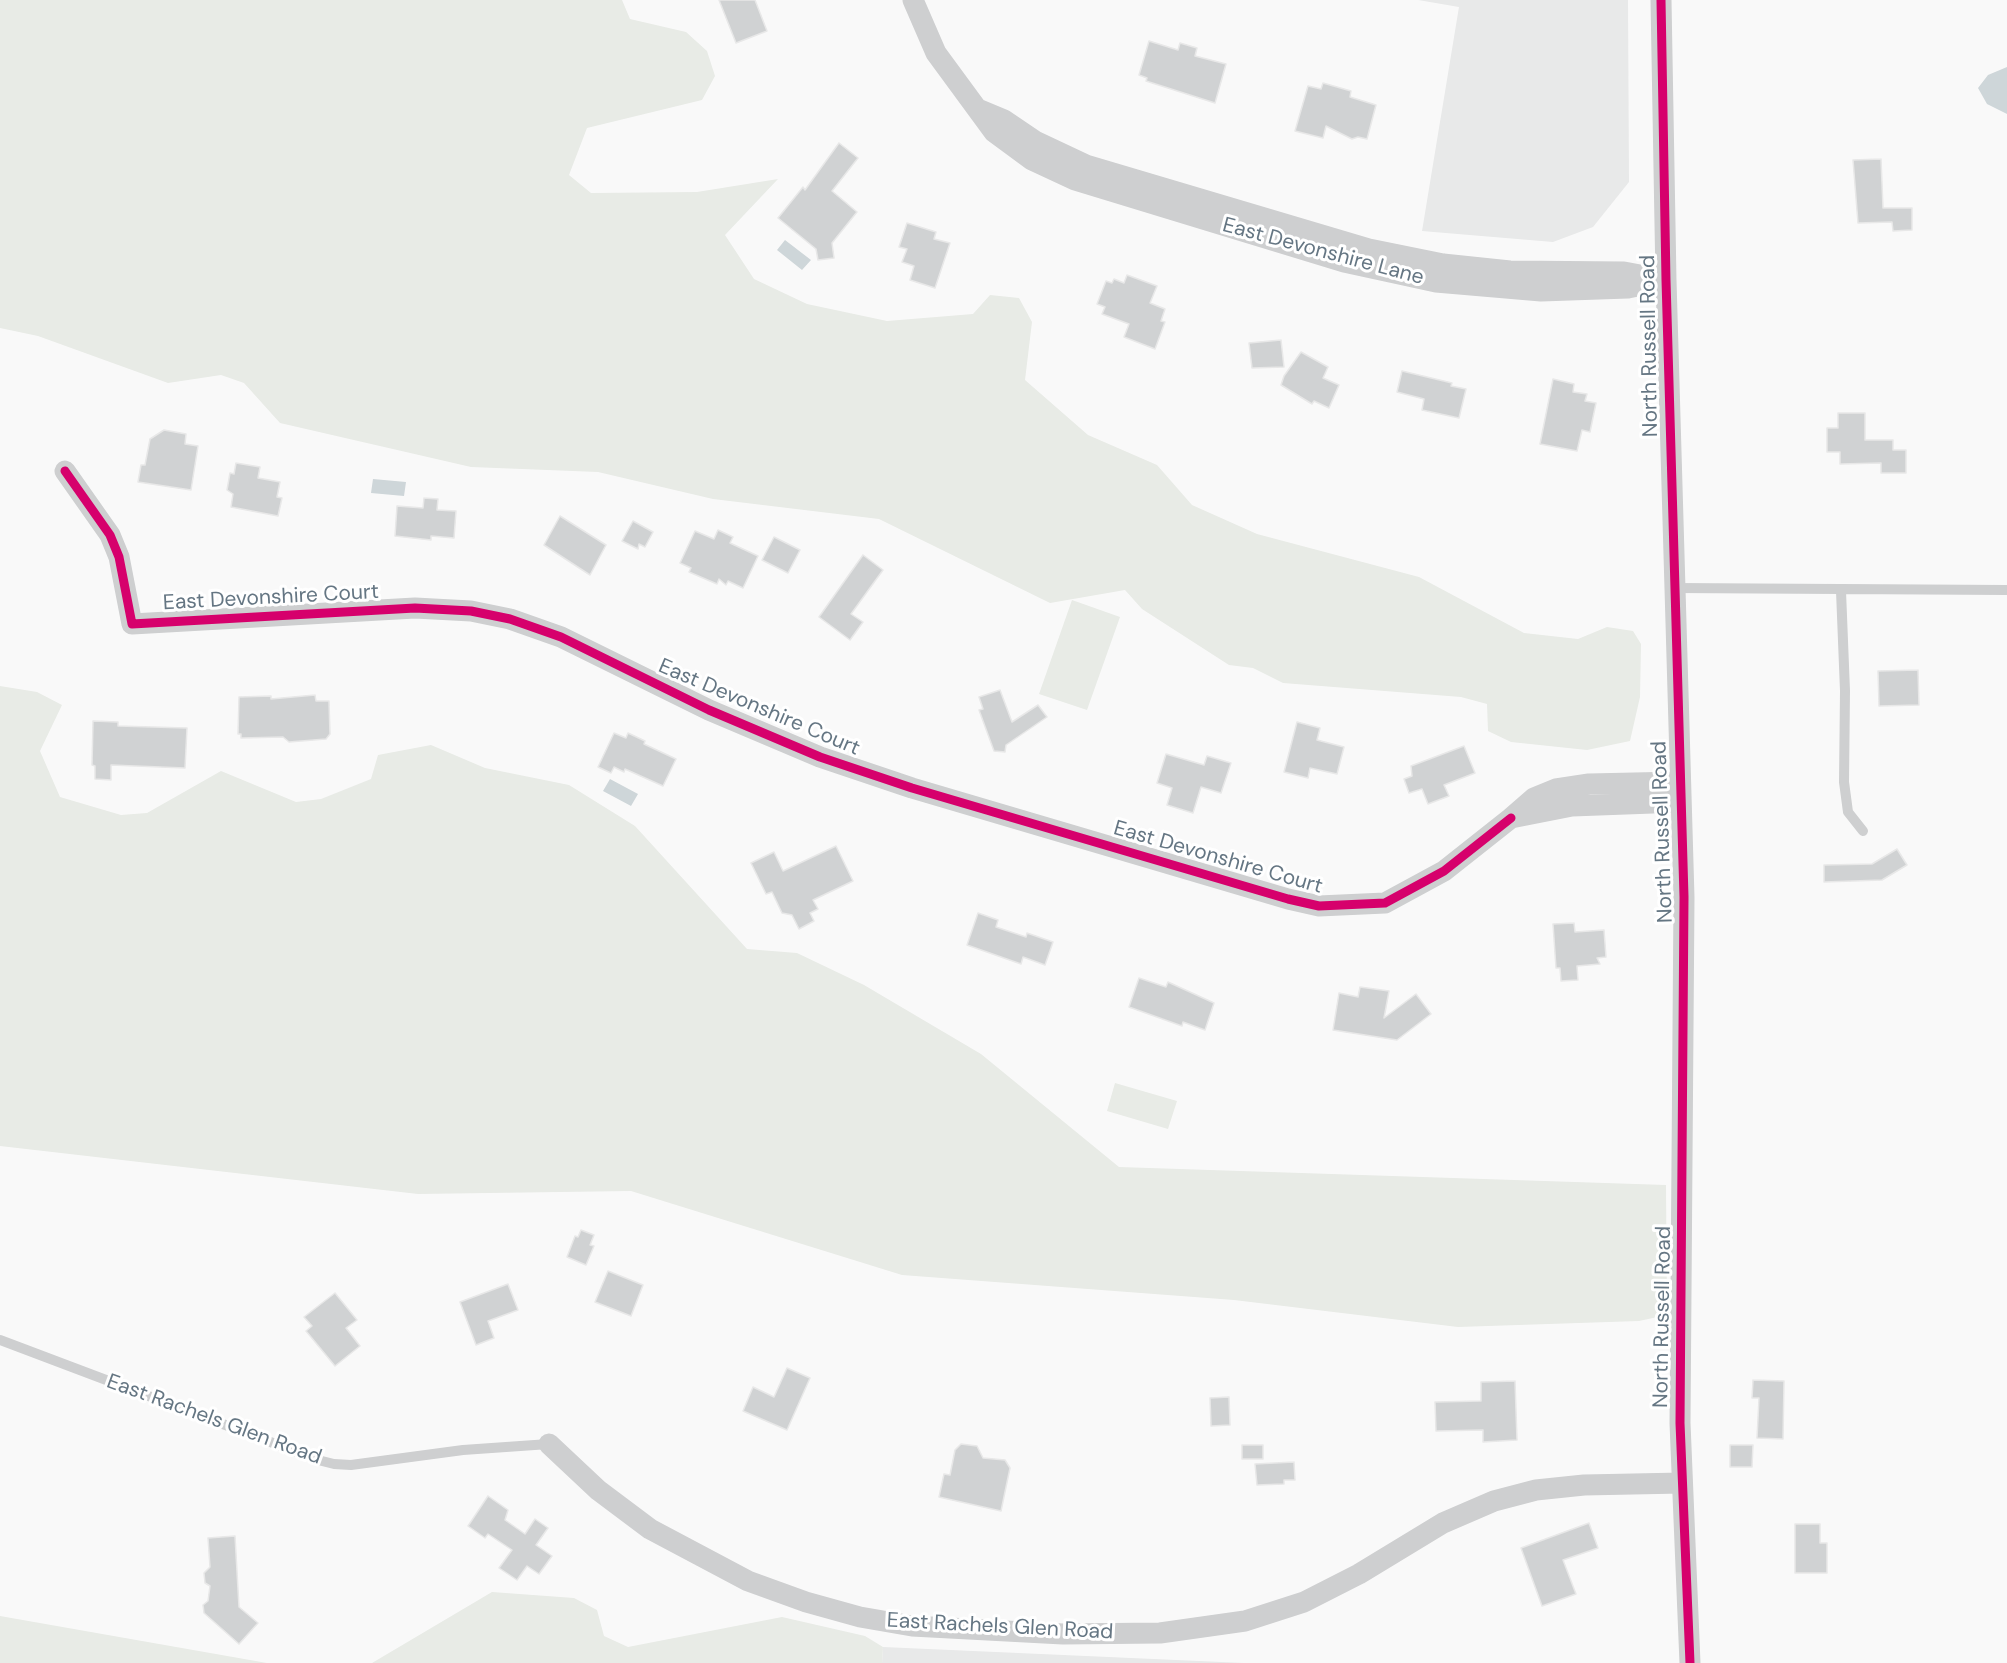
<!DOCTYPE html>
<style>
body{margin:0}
canvas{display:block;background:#f9f9f9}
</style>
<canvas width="2007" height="1663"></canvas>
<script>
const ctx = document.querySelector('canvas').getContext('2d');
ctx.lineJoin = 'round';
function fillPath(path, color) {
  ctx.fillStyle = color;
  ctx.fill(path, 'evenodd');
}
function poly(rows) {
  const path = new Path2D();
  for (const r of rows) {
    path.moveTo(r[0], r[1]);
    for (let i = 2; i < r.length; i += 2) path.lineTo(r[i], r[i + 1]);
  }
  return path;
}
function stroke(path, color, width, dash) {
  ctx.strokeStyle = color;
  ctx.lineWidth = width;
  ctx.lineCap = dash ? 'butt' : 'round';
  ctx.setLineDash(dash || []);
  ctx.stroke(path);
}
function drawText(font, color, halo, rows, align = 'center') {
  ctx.font = font + ' "DM Sans",sans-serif';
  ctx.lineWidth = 6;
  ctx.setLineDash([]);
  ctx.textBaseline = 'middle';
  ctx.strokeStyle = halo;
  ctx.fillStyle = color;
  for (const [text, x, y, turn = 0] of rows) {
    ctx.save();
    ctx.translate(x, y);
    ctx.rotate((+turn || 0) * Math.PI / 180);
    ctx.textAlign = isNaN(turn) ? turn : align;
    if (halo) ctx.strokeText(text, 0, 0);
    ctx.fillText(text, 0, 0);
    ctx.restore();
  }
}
fillPath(poly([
 [1418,0,1628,0,1629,182,1593,227,1553,242,1422,231,1459,7],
 [883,1647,1244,1663,882,1663]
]), '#e8e9e9');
fillPath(poly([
 [0,0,622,0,630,19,686,32,707,51,715,76,702,100,587,128,569,175,591,193,697,192,778,179,725,235,754,279,807,304,887,321,973,314,990,295,1019,298,1032,322,1025,380,1088,435,1157,465,1192,505,1257,534,1419,577,1524,633,1578,639,1607,627,1633,631,1641,644,1640,697,1630,741,1587,750,1511,742,1488,731,1487,704,1461,697,1283,683,1253,668,1229,665,1142,609,1125,590,1050,603,879,519,713,499,598,472,471,467,280,423,244,383,221,375,168,383,38,336,0,328],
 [1072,600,1120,617,1087,710,1039,694],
 [0,686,37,692,62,705,40,751,60,797,121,815,147,813,221,771,296,802,321,799,371,779,378,755,431,745,485,768,569,785,635,826,747,949,797,953,864,985,981,1054,1119,1167,1666,1185,1667,1315,1639,1321,1458,1327,1234,1300,902,1275,631,1191,418,1194,0,1146],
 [1115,1083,1177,1101,1168,1129,1107,1111],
 [492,1592,574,1598,597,1610,604,1636,628,1647,782,1617,865,1636,883,1647,882,1663,372,1663],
 [0,1616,267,1663,0,1663]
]), '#e8ebe6');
fillPath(poly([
 [2007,67,2007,114,1987,104,1978,88,1988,75],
 [785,240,811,260,802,270,777,250],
 [373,479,406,482,404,496,371,493],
 [610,779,638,794,631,806,603,791]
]), '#ced6d9');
const building = poly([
 [719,0,755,0,767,31,736,43,719,0],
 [1149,41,1178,50,1180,43,1197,48,1195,56,1226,64,1215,103,1146,81,1147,78,1139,75,1149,41],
 [1323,83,1351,91,1350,97,1376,105,1367,139,1358,137,1352,139,1326,126,1323,138,1295,131,1308,86,1321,89,1323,83],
 [839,143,858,158,832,191,857,212,832,243,834,258,818,260,816,249,778,218,803,187,805,190,839,143],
 [1881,159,1883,208,1912,208,1912,230,1893,231,1892,222,1858,223,1853,160,1881,159],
 [907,223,936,232,934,239,950,243,935,288,910,280,914,266,902,262,907,249,899,247,907,223],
 [1127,275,1157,286,1150,303,1165,309,1161,321,1165,322,1155,349,1124,337,1129,324,1102,314,1105,307,1097,304,1106,281,1112,283,1114,279,1124,283,1127,275],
 [1281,340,1284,367,1252,368,1249,343,1281,340],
 [1301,352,1328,367,1323,378,1339,385,1329,408,1314,401,1312,404,1281,385,1284,376,1301,352],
 [1402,371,1452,383,1451,386,1466,389,1459,418,1422,410,1424,399,1397,392,1402,371],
 [1553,379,1574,384,1573,392,1587,394,1585,401,1596,403,1590,432,1582,430,1577,451,1540,444,1553,379],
 [1838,413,1865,413,1865,440,1893,440,1893,450,1906,450,1906,473,1881,473,1881,463,1840,464,1840,452,1827,452,1827,428,1838,428,1838,413],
 [164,430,186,434,185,444,198,446,191,490,138,482,141,465,145,465,150,439,164,430],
 [236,463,260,467,258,478,280,482,277,497,282,498,278,516,231,507,233,494,227,490,230,473,234,474,236,463],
 [424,498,438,499,437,510,456,511,454,538,431,536,431,540,395,536,397,506,423,508,424,498],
 [560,516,606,545,590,575,544,545,560,516],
 [633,521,653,532,645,547,639,544,638,549,622,541,633,521],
 [718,530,733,537,730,543,758,556,743,588,728,581,726,585,719,579,717,584,689,572,691,568,680,563,695,531,714,539,718,530],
 [774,537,800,550,788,573,762,560,774,537],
 [863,555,883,570,851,614,863,622,850,640,819,617,863,555],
 [1918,670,1919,705,1879,706,1878,671,1918,670],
 [1000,690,1012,722,1038,705,1047,717,1006,745,1005,752,994,751,979,710,983,709,979,697,1000,690],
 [315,695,316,701,329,701,330,734,326,739,289,742,283,737,241,738,241,734,238,734,239,697,271,696,271,699,315,695],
 [93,721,118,722,118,726,187,728,185,768,111,765,111,780,95,779,95,766,92,765,93,721],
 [1297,722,1320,728,1317,740,1344,747,1337,774,1310,768,1308,778,1284,772,1297,722],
 [614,733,626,738,628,733,645,741,644,744,676,759,663,786,625,769,624,772,614,767,611,773,598,767,614,733],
 [1464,746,1475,773,1444,785,1449,796,1428,804,1422,789,1409,793,1404,779,1412,776,1411,766,1464,746],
 [1166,754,1204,765,1207,756,1231,763,1221,793,1201,787,1193,813,1167,805,1172,788,1157,783,1166,754],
 [836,846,853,881,813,900,818,909,810,913,814,921,799,929,792,915,782,913,772,892,766,894,751,863,774,852,783,871,836,846],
 [1897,849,1907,865,1882,880,1824,882,1824,865,1872,864,1897,849],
 [978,913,998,920,996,927,1026,937,1027,933,1053,942,1045,965,1023,957,1021,964,967,945,978,913],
 [1574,923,1575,932,1604,930,1606,957,1597,958,1600,964,1577,966,1578,980,1561,981,1560,968,1556,968,1553,924,1574,923],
 [1139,978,1166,987,1168,982,1214,1003,1205,1030,1183,1022,1182,1026,1129,1007,1139,978],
 [1360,987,1389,991,1384,1018,1416,994,1431,1014,1397,1040,1333,1030,1339,993,1358,997,1360,987],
 [581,1230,594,1235,590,1245,594,1246,586,1265,567,1257,575,1236,578,1237,581,1230],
 [608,1271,643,1285,631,1316,595,1302,608,1271],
 [508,1284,518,1310,488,1321,494,1338,476,1345,460,1302,508,1284],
 [335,1293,357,1320,346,1328,360,1346,335,1366,306,1331,312,1326,304,1317,335,1293],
 [787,1368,810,1378,787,1430,743,1411,753,1387,774,1397,787,1368],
 [1753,1380,1784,1381,1783,1439,1757,1438,1759,1398,1752,1398,1753,1380],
 [1515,1381,1517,1440,1483,1442,1483,1430,1436,1431,1435,1402,1481,1401,1481,1382,1515,1381],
 [1229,1397,1230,1425,1211,1426,1210,1398,1229,1397],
 [961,1444,977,1446,983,1458,1005,1460,1010,1468,1001,1511,939,1497,944,1474,950,1475,955,1450,961,1444],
 [1242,1445,1263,1445,1263,1459,1242,1459,1242,1445],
 [1730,1445,1753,1445,1752,1467,1730,1467,1730,1445],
 [1294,1462,1295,1480,1284,1480,1284,1484,1257,1485,1255,1464,1294,1462],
 [488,1496,508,1510,505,1520,525,1534,535,1519,548,1528,536,1545,552,1556,539,1574,527,1566,517,1580,499,1568,512,1550,488,1534,485,1538,468,1526,488,1496],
 [1589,1523,1598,1548,1563,1560,1576,1594,1542,1606,1521,1548,1589,1523],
 [1795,1524,1820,1524,1820,1543,1827,1543,1827,1573,1795,1573,1795,1524],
 [235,1536,239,1607,258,1623,239,1644,204,1613,203,1605,208,1601,210,1586,205,1583,204,1573,210,1567,208,1538,235,1536]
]);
fillPath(building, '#d0d2d3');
stroke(building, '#e8e8e8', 1.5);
stroke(poly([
 [1674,588,2007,590],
 [1841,591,1845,691,1844,782,1848,812,1863,831],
 [0,1340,318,1460,334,1464,351,1465,463,1450,549,1444]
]), '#cecfd0', 10);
stroke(poly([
 [913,0,936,53,994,132,1032,160,1075,180,1344,262,1436,282,1541,291,1628,288,1666,280],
 [1661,0,1666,280,1684,897,1680,1423,1690,1663],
 [980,110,1004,120,1035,141,1086,165,1369,249,1443,264,1510,271,1624,272,1656,278],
 [65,471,110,535,119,557,132,624,415,608,471,611,510,619,561,637,709,710,820,757,912,788,1288,899,1319,906,1385,903,1444,871,1511,818],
 [1679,782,1589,784,1556,789,1534,798,1511,818,1572,806,1680,802],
 [549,1444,598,1490,650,1529,748,1581,806,1602,860,1617,912,1626,1063,1634,1160,1633,1245,1621,1304,1602,1359,1574,1443,1523,1494,1501,1536,1490,1584,1485,1682,1483]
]), '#cecfd0', 21);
stroke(poly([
 [1661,0,1666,280,1684,897,1680,1423,1690,1663],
 [65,471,110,535,119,557,132,624,415,608,471,611,510,619,561,637,709,710,820,757,912,788,1288,899,1319,906,1385,903,1444,871,1511,818]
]), '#d6006c', 9);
drawText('21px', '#657683', '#fff', [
 ["East Devonshire Lane",1323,252,15],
 ["North Russell Road",1650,346,-91],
 ["East Devonshire Court",271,598,-3],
 ["East Devonshire Court",759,708,23],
 ["North Russell Road",1663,832,-92],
 ["East Devonshire Court",1218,858,16],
 ["North Russell Road",1663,1317,-89],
 ["East Rachels Glen Road",214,1420,20],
 ["East Rachels Glen Road",1000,1627,3]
]);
</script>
